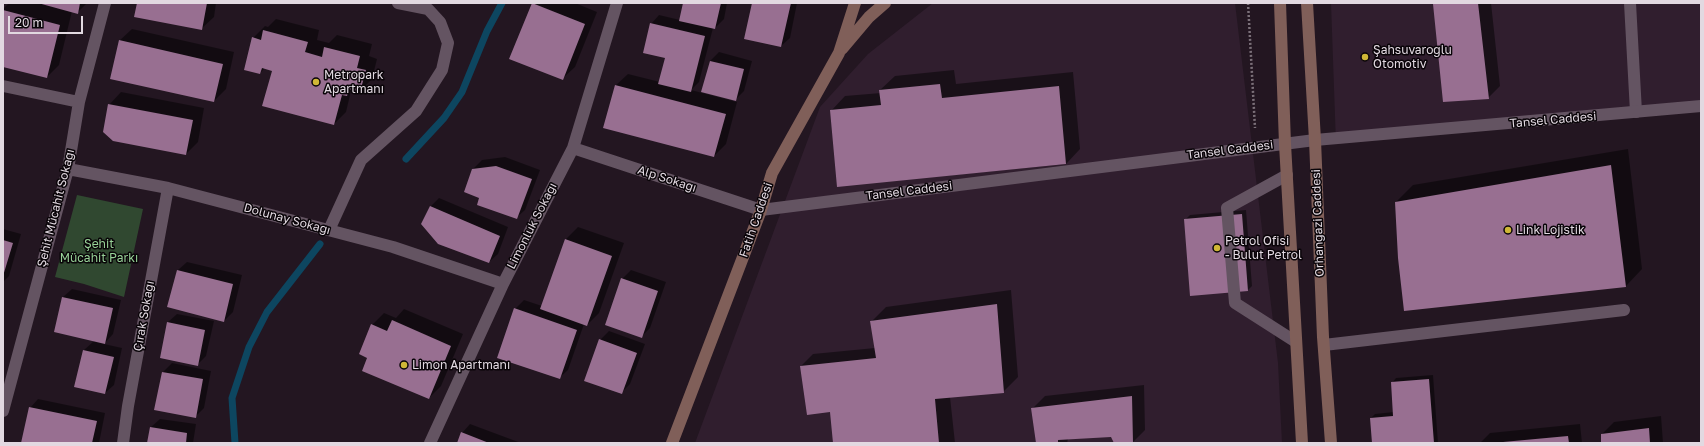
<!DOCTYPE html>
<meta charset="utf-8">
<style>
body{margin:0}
#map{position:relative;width:1704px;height:446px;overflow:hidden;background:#231621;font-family:"Golos Text",sans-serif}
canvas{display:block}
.frame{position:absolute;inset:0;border:4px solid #e2d9e1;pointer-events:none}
.scale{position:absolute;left:8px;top:16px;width:75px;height:18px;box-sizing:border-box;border:2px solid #e2d9e1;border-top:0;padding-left:5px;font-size:12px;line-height:14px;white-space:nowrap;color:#e2d9e1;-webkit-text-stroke:3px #090408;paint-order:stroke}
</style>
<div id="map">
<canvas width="1704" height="446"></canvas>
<div class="frame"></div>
<div class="scale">20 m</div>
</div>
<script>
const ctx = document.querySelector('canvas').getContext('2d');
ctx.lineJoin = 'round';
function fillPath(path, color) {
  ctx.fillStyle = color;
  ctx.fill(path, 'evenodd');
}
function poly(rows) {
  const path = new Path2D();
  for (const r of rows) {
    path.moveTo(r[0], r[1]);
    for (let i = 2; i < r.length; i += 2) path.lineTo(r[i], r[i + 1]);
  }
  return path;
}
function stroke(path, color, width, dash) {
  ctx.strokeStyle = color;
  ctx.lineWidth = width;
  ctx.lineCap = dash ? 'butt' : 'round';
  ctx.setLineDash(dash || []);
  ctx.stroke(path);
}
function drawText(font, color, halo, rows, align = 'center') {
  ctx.font = font + ' "Golos Text",sans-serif';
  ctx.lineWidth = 3;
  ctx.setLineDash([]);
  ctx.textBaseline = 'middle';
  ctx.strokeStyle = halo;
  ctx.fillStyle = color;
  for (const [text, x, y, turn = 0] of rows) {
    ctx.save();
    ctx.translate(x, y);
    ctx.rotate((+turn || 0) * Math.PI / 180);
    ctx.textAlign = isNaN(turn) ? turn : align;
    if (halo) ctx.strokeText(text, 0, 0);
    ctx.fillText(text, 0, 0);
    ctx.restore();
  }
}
fillPath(poly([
 [933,3,1235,3,1278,363,1282,443,695,443,820,107,868,54],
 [1331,3,1701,3,1701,107,1336,144]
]), '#301e2e');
fillPath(poly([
 [77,195,143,209,124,297,84,284,55,277]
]), '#304830');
fillPath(poly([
 [9,3,87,3,77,13,72,11,59,65,47,77,3,65,3,9],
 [138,3,216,3,214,17,201,29],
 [533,3,575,3,597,12,575,67,562,79,511,58],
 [684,3,727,3,724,19,715,28,713,28,699,82,691,90,737,102,726,144,714,156,615,86,628,74,660,82,666,57,651,24,659,15,680,20],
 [753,3,797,3,790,38,781,46],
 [1436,3,1491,3,1500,86,1488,98,1434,5],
 [276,19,319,30,317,40,329,43,337,35,372,44,369,56,377,59,372,79,360,91,353,89,351,91,346,112,334,124,273,70,265,68,260,73,253,38,265,26,268,27],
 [132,29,234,52,226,89,214,101,119,41],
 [719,52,752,61,744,91,735,100,710,61],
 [954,70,956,84,1073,72,1080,149,1066,164,838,186,831,111,845,96,881,93,880,90,895,76],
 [121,92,204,108,198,142,186,154,109,105],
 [1628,149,1642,269,1626,286,1396,202,1413,185],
 [505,157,540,170,525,210,516,218,473,169,482,160],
 [439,198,508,227,498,254,489,262,430,207],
 [1246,210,1252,286,1248,290,1186,219,1190,215],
 [578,227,624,243,599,313,587,325,584,324,568,370,559,378,515,309,524,300,542,306,566,239],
 [3,229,21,234,9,276,3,282],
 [187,262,242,275,233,312,224,321,178,270],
 [631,270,666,282,650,328,641,337,622,279],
 [72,289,121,300,113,334,104,344,122,348,114,385,105,393,75,386,84,350,94,341,63,297],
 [1011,290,1018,377,1003,392,950,397,955,443,834,443,831,413,801,366,813,354,875,348,871,322,886,307],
 [404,309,463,334,441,386,429,398,369,357,372,325,384,313,396,318],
 [177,314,214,321,206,356,197,365,168,322],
 [609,331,645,344,630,384,621,393,600,340],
 [172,363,211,371,204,408,195,417,156,409,163,372],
 [1433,375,1438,443,1373,443,1371,418,1375,414,1394,412,1392,383,1396,378],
 [1144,385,1145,430,1133,442,1115,443,1111,436,1068,439,1067,443,1037,443,1033,408,1045,396],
 [38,399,105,413,99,443,22,443,30,408],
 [1661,416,1663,443,1602,443,1602,434,1614,422],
 [160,419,196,424,193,443,148,443,151,427],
 [470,424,521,443,458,443,462,433],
 [1580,424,1582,443,1480,443,1490,433]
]), '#0007');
stroke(poly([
 [406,159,444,118,462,92,487,31,502,3],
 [235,443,232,398,249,347,267,312,320,244]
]), '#0d4660', 7);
fillPath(poly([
 [38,3,80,3,78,14],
 [137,3,207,3,202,30,134,17],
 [532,3,585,24,563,80,509,59],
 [683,3,721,3,715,29,679,21],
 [752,3,791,3,781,47,744,39],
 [1447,3,1478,3,1489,99,1443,102,1433,4],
 [3,10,60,25,47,78,3,67],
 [650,23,705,36,691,92,658,84,665,58,643,53],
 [263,30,308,42,305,52,322,57,324,47,360,56,357,68,366,70,360,92,349,89,347,96,342,95,334,125,262,106,272,71,262,68,260,74,244,70,252,37,261,40],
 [119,40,223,64,214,102,110,79],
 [710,61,744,69,736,101,701,92],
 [940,84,942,98,1059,86,1066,164,837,187,830,110,881,105,879,90],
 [615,85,726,114,714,157,603,128],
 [108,104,193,120,186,155,113,141,103,132],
 [1611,165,1626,287,1404,311,1398,258,1395,202],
 [496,166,532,179,517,219,477,205,479,198,464,192,472,169],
 [430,206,500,236,489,263,438,244,421,224],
 [1242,214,1248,291,1190,296,1184,219],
 [565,239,612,256,587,326,540,309],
 [3,240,13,243,3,276],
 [177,270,233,284,224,322,167,307],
 [621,278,658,291,642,338,605,325],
 [62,297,113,308,105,344,54,332],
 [997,304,1004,393,935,399,939,443,833,443,830,412,807,415,800,366,876,358,870,321],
 [514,308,577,330,560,379,497,358],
 [392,320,451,346,429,399,362,371,367,358,359,354,371,324,387,331],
 [167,322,205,330,198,366,160,358],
 [599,339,637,353,622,394,584,381],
 [83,350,114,357,105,394,74,387],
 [162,372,203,379,196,418,154,410],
 [1429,379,1434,443,1372,443,1370,418,1393,416,1391,382],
 [1132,396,1133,443,1114,443,1111,437,1058,440,1058,443,1036,443,1031,408],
 [29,407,97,421,92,443,21,443],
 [150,427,187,433,186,443,147,443],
 [1649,428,1650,443,1601,443,1601,434],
 [461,432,489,443,457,443],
 [1568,436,1569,443,1503,443,1503,442]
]), '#986f91');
stroke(poly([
 [1248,3,1255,128]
]), '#7b7079', 2.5, [2, 2]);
stroke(poly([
 [1630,3,1636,112],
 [1287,175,1227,208,1235,303,1296,342],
 [1324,345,1624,310]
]), '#645462', 12);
stroke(poly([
 [3,86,79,102],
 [573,148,761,210,1315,140,1701,106],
 [68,169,168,188,393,247,503,284],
 [329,230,361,160,416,111,442,70,448,43,440,22,428,9,398,3],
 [3,411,68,169,79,102,105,3],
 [123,443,128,406,168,188],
 [430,443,503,284,573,148,617,3]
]), '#645462', 12);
stroke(poly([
 [1280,3,1285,144,1302,443],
 [1307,3,1315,140,1323,337,1331,443],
 [842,49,869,17,885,3],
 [672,443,761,210,772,173,839,53,855,3]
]), '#805f59', 12);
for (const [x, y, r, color] of [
 [1365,57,4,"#d0b736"],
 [316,82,4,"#d0b736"],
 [1508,230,4,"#d0b736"],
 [1217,248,4,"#d0b736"],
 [404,365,4,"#d0b736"]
]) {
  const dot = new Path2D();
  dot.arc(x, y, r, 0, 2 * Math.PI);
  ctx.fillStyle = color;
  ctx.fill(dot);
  stroke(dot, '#090408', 1.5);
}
drawText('12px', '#e2d9e1', '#090408', [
 ["Şahsuvaroğlu",1373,50],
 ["Otomotiv",1373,64],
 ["Metropark",324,75],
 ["Apartmanı",324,89],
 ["Link Lojistik",1516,230],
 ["Petrol Ofisi",1225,241],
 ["- Bulut Petrol",1225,255],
 ["Limon Apartmanı",412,365]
], 'left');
drawText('12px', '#e2d9e1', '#090408', [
 ["Tansel Caddesi",1553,120,-5],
 ["Tansel Caddesi",1230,150,-7],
 ["Alp Sokağı",667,179,18],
 ["Tansel Caddesi",909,191,-7],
 ["Şehit Mücahit Sokağı",56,208,-76],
 ["Dolunay Sokağı",287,219,15],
 ["Fatih Caddesi",756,220,-71],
 ["Orhangazi Caddesi",1318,223,-92],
 ["Limonluk Sokağı",532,226,-63],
 ["Çırak Sokağı",144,316,-80]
]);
drawText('12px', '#97d197', '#090408', [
 ["Şehit",99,244],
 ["Mücahit Parkı",99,258]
]);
</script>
